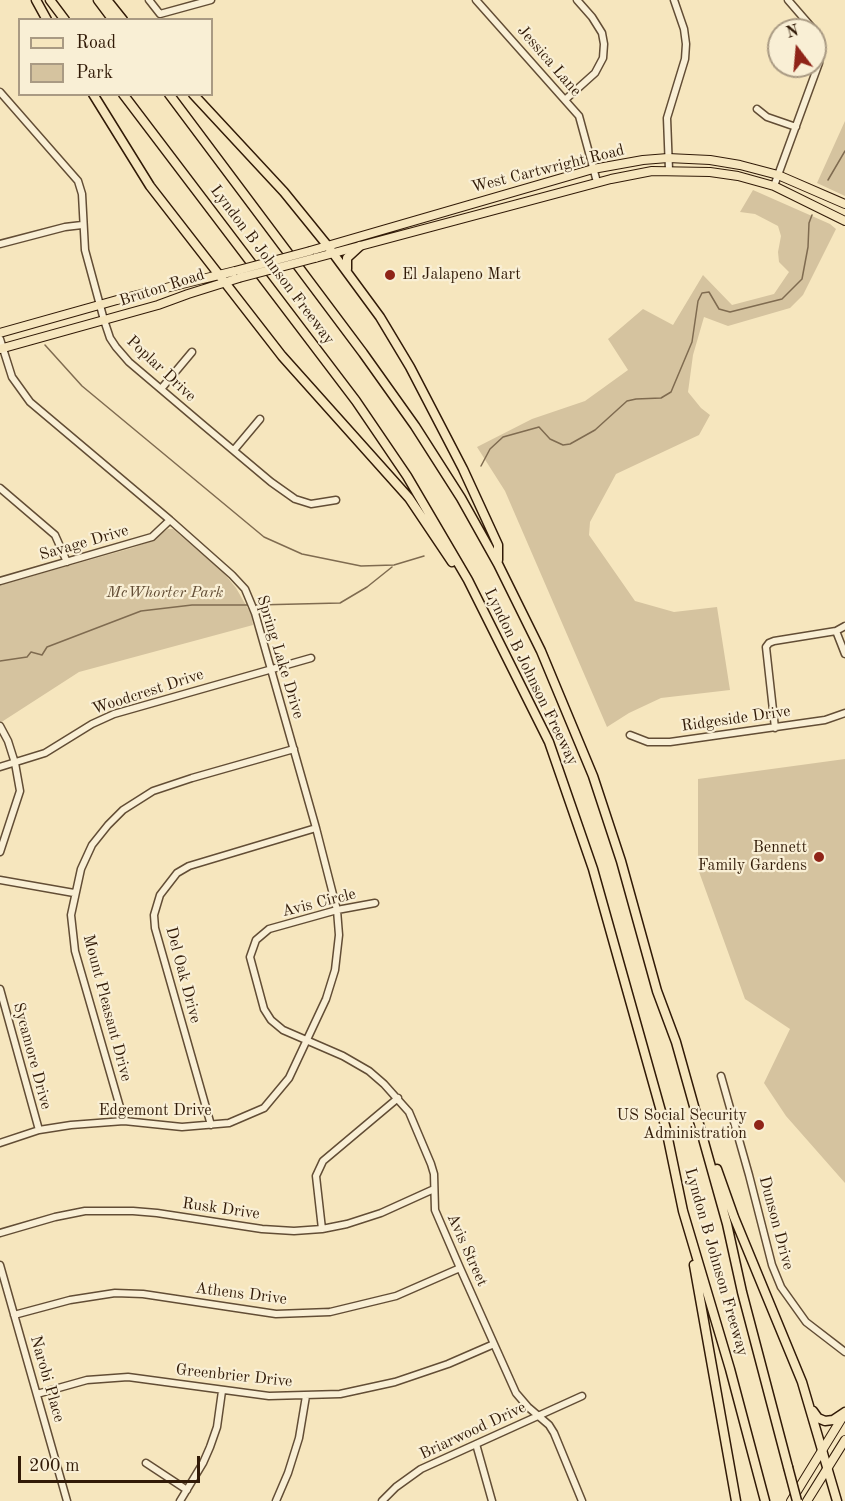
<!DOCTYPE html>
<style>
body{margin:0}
#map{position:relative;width:845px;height:1501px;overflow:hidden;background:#f6e6be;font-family:"Old Standard TT",serif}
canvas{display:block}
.legend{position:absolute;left:18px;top:18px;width:195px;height:78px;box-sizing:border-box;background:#f9efd5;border:2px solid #a99a83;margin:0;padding:8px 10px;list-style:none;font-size:18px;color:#311a07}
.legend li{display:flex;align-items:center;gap:12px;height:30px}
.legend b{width:30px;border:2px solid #a99a83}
.north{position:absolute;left:767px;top:18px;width:60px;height:60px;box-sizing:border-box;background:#f9efd5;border:2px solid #a99a83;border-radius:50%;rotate:344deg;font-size:16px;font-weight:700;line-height:24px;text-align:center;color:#311a07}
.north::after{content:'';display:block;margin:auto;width:21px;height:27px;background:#8f2418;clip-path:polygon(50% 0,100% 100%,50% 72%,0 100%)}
.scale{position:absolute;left:18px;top:1456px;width:182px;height:27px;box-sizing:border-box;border:3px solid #311a07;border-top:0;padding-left:8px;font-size:18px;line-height:21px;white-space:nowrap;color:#311a07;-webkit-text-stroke:4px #f9efd5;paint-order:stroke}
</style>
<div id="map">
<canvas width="845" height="1501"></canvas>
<ul class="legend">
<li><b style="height:8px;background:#f6e6be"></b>Road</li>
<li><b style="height:16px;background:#d5c39f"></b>Park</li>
</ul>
<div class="north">N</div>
<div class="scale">200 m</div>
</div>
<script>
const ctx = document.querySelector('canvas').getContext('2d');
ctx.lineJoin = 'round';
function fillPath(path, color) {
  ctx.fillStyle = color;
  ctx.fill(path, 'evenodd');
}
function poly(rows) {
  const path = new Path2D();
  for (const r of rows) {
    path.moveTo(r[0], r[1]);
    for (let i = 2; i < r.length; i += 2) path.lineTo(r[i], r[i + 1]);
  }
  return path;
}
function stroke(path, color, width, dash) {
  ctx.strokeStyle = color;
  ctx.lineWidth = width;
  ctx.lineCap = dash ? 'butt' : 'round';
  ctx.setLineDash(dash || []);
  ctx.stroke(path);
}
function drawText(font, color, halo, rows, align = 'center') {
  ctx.font = font + ' "Old Standard TT",serif';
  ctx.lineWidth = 4.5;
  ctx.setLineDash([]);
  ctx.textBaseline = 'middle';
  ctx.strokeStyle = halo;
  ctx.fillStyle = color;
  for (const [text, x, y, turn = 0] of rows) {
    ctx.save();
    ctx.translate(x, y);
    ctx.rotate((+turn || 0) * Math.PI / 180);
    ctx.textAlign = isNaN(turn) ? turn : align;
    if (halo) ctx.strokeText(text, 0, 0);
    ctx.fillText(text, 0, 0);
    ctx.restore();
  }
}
fillPath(poly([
 [845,121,845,196,817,183],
 [753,190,830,224,836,229,803,295,790,308,728,326,704,317,693,355,688,392,701,408,710,415,699,435,616,474,590,522,589,535,635,601,674,612,717,607,730,690,661,698,629,713,607,727,505,491,477,447,532,419,585,401,628,370,608,339,643,309,673,325,703,275,732,305,774,294,789,272,779,262,778,252,781,236,778,226,755,214,740,212],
 [168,529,173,529,224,573,236,588,251,614,253,625,79,672,0,723,0,585,132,548,151,541],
 [845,759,845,1183,786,1116,764,1083,790,1029,745,999,698,869,698,779]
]), '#d5c39f');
stroke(poly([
 [828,180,845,151],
 [45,345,82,386,264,537,302,554,361,566,394,565,424,556],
 [481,466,490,449,503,437,539,427,550,439,563,445,570,444,595,430,627,401,636,399,661,398,671,392,692,342,698,301,702,293,709,292,719,309,730,312,782,299,802,279,808,247,809,223,812,215],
 [256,605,340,603,367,587,392,567],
 [0,661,27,657,31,652,42,655,47,647,141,611,192,605,248,605]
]), '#7f6b50', 1.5);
const minor = poly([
 [149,0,160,14,211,0],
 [476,0,579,116,597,182],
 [788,0,814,30],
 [0,92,78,181,82,194,85,250,104,320,110,338,116,347,129,362,202,424,271,482,295,499,311,504,336,500],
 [566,99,595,73,603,58,604,44,602,33,592,17,577,0],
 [757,109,767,117,796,127],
 [669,170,667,118,685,59,686,44,684,29,674,0],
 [774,186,819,63,820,46,815,31],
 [0,244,65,227,82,225],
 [0,339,12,377,30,402,170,520,232,575,245,589,255,613,316,828,337,910,339,935,335,970,326,999,289,1078,264,1108,229,1123,182,1127,124,1121,71,1125,39,1130,0,1143],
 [161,389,192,352],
 [234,450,260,419],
 [0,488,55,535,67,562],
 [0,581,152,537,170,520],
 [836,631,845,654],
 [0,726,8,741,15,763,20,791,0,852],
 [775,728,766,647,769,643,774,641,836,631,845,626],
 [630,735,648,742,670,742,825,720,845,713],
 [0,767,45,753,92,724,114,714,311,658],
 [0,880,74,893],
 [375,903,337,910,269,929,256,940,250,957,264,1009,271,1020,283,1030,343,1056,369,1071,384,1084,409,1112,431,1164,434,1174,435,1210,460,1268,516,1393,528,1407,549,1425,554,1433,582,1501],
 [0,989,39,1130],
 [721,1076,749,1175,772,1265,781,1287,806,1322,845,1352],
 [124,1121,75,951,71,915,81,869,92,845,108,825,123,810,153,791,192,778,294,749],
 [211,1125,155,928,154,915,160,895,177,873,189,866,316,828],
 [322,1229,316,1176,323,1161,398,1098],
 [0,1233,55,1217,85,1211,133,1211,157,1213,262,1229,294,1231,322,1229,347,1224,381,1213,434,1189],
 [0,1265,67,1501],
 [14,1315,70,1300,115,1293,143,1294,276,1314,330,1312,396,1296,460,1268],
 [37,1394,87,1380,128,1377,269,1396,340,1394,395,1382,448,1364,494,1344],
 [476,1444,492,1501],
 [146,1463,187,1490],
 [180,1501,203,1463,210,1447,217,1427,222,1391],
 [276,1501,288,1473,299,1438,306,1396],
 [382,1501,396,1487,421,1469,582,1396]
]);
const major = poly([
 [310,251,593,169,643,160,668,158,710,160,740,165,778,175,845,204],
 [315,258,611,179,652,171,710,172,738,176,774,186,845,221],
 [0,333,117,300,235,271],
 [0,349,158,305,188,294,239,278],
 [791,1501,845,1413],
 [807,1501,845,1440]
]);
const highway = poly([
 [36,0,47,20],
 [50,0,65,20],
 [98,0,113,20],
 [107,0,123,20],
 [93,94,150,186,282,356,409,498,452,562],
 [123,94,356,401,407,476,468,580,549,742,593,869,666,1129,683,1211,730,1369,765,1501],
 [169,94,363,353,415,426,461,498,498,564,541,651,593,776,621,861,657,991,676,1042,727,1224,742,1292,788,1467],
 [193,94,284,192,327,245,380,317,410,367,463,469,498,545,498,560],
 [347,269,347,258,360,246],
 [717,1169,734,1217,802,1382,837,1501],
 [694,1265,736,1501],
 [813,1411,818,1418,825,1421,833,1420,845,1412]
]);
stroke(minor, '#624d35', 9);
stroke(major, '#311a07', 10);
stroke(highway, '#311a07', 11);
stroke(minor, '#f9efd5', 6);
stroke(major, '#f6e6be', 8);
stroke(highway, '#f6e6be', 8);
const majorBridge = poly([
 [235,271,310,251],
 [239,278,315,258]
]);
const highwayBridge = poly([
 [788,1467,797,1501]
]);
stroke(majorBridge, '#311a07', 10, []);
stroke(highwayBridge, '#311a07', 11, []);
stroke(majorBridge, '#f6e6be', 8);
stroke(highwayBridge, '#f6e6be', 8);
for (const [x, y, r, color] of [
 [390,275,6,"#8f2418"],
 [819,857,6,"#8f2418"],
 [759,1125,6,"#8f2418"]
]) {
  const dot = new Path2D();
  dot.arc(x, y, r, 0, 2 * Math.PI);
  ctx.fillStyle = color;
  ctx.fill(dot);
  stroke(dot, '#f9efd5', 2);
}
drawText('16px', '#311a07', '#f9efd5', [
 ["Jessica Lane",549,61,49],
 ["West Cartwright Road",548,169,-14],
 ["Lyndon B Johnson Freeway",272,265,53],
 ["Bruton Road",162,288,-18],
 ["Poplar Drive",161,369,43],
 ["Savage Drive",84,543,-16],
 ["Spring Lake Drive",280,657,73],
 ["Lyndon B Johnson Freeway",531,677,64],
 ["Woodcrest Drive",148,692,-18],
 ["Ridgeside Drive",736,719,-8],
 ["Avis Circle",319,903,-14],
 ["Del Oak Drive",183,975,75],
 ["Mount Pleasant Drive",107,1008,75],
 ["Sycamore Drive",32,1056,75],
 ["Edgemont Drive",155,1111],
 ["Rusk Drive",221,1209,8],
 ["Dunson Drive",776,1223,75],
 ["Avis Street",467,1250,66],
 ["Lyndon B Johnson Freeway",716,1262,74],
 ["Athens Drive",241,1294,7],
 ["Greenbrier Drive",234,1376,6],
 ["Narobi Place",47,1379,74],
 ["Briarwood Drive",473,1431,-25]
]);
drawText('16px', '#311a07', '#f9efd5', [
 ["El Jalapeno Mart",402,275,"left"],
 ["Bennett",807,848],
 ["Family Gardens",807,866],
 ["US Social Security",747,1116],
 ["Administration",747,1134]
], 'right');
drawText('italic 16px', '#624d35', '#f9efd5', [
 ["McWhorter Park",165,593]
]);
</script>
